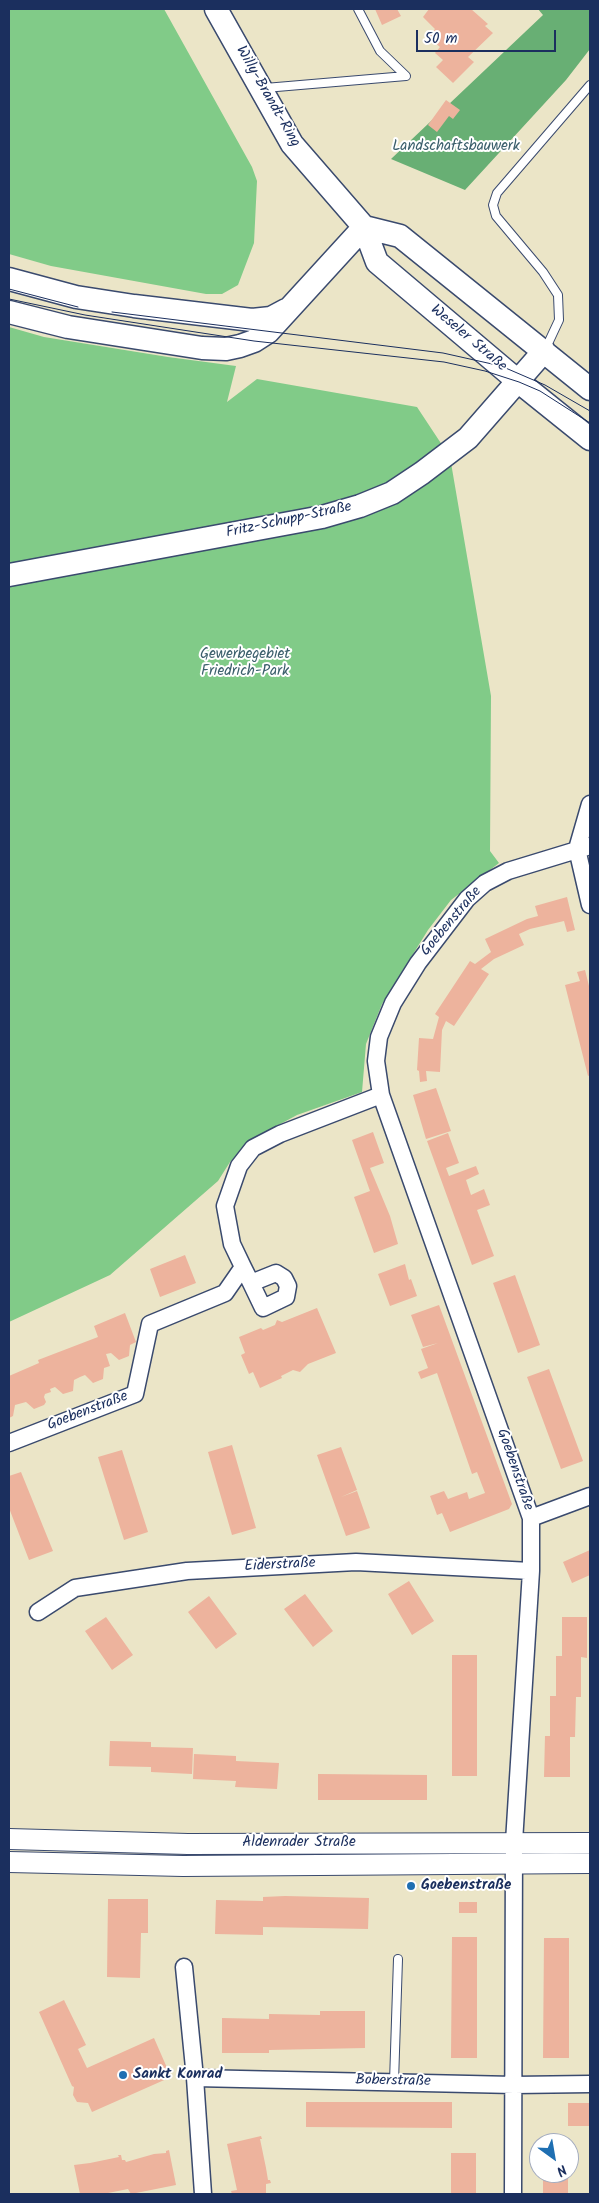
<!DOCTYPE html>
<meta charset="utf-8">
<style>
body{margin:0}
#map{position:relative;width:599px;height:2203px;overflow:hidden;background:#ebe5c7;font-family:Kalam,sans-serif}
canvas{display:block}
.frame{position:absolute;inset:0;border:10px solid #1b2f5e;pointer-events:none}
.north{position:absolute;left:529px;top:2133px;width:50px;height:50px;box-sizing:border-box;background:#fff;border:1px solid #a4acbf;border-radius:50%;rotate:148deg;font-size:14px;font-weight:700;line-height:20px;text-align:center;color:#1b2f5e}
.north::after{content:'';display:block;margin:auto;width:18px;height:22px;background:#1f6fb2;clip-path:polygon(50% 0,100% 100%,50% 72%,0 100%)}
.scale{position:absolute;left:416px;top:30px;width:140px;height:22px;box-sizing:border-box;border:2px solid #1b2f5e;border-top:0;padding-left:6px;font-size:15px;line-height:18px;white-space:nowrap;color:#1b2f5e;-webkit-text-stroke:4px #fff;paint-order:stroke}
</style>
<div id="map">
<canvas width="599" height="2203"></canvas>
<div class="frame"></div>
<div class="north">N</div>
<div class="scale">50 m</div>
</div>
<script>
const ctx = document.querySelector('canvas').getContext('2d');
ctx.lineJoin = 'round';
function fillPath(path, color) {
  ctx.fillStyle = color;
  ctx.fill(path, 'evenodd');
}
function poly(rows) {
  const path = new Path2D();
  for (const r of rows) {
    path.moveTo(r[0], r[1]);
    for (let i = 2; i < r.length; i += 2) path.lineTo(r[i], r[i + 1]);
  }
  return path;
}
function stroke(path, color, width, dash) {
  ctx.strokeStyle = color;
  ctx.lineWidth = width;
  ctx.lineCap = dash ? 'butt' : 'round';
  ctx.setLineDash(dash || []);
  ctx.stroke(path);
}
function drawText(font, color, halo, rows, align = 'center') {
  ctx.font = font + ' Kalam,sans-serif';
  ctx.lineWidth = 4;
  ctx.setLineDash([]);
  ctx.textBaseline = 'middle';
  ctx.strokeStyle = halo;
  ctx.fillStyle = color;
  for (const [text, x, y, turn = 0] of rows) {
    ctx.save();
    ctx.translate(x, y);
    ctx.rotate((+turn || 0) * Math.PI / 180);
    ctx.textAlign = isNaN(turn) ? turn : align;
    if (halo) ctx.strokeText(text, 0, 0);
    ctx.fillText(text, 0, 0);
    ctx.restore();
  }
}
fillPath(poly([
 [9,9,164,9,252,167,257,181,254,243,238,285,222,294,206,294,51,266,9,254],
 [9,327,44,337,168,357,236,366,227,402,257,379,417,407,450,457,491,696,490,851,499,863,451,900,428,930,382,1004,366,1044,362,1092,297,1115,258,1136,230,1162,218,1181,110,1275,9,1322]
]), '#81cb88');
fillPath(poly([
 [538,9,590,9,590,49,566,80,465,190,391,159,543,15]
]), '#68af74');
fillPath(poly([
 [375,9,397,9,401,16,382,25],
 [429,9,471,9,488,24,485,26,493,33,468,57,474,62,453,83,436,67,443,60,435,53,440,47,428,37,435,29,423,17],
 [446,100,460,110,453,119,449,116,437,132,428,125],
 [567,897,575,930,567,932,564,921,530,929,519,934,524,945,494,959,481,969,489,974,454,1026,446,1021,442,1030,440,1072,426,1071,427,1081,420,1082,419,1071,417,1070,419,1038,433,1039,439,1017,435,1014,470,961,475,964,491,952,485,939,527,919,538,916,535,906],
 [585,970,590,990,590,1075,588,1076,565,985,580,981,577,972],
 [436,1088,451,1131,426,1139,413,1095],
 [373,1132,384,1163,370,1168,390,1216,398,1244,374,1253,354,1197,370,1191,352,1140],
 [448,1133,459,1163,446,1168,449,1176,476,1166,479,1174,466,1180,471,1195,484,1189,490,1205,477,1210,494,1256,472,1265,427,1141],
 [185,1255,196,1283,160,1297,150,1269],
 [405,1264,409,1280,411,1279,417,1296,390,1306,378,1274],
 [515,1275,540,1345,518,1353,493,1283],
 [439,1305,512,1504,509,1509,450,1532,442,1513,437,1515,430,1496,444,1491,448,1499,467,1492,469,1499,485,1493,477,1472,472,1474,437,1373,421,1379,418,1372,428,1368,421,1349,438,1343,423,1347,411,1315],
 [317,1308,336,1353,308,1364,300,1372,293,1370,281,1376,282,1378,260,1388,253,1372,249,1374,241,1355,245,1353,239,1337,261,1328,263,1330,275,1325,277,1320,282,1322],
 [125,1313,136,1342,130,1345,129,1356,119,1360,111,1353,106,1354,110,1366,104,1368,103,1379,93,1383,85,1375,80,1377,74,1380,73,1391,63,1394,55,1387,50,1389,51,1392,45,1394,44,1397,46,1402,44,1405,34,1409,26,1402,15,1405,13,1416,9,1418,9,1376,39,1363,38,1360,98,1337,94,1326],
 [549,1369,583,1461,561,1469,527,1377],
 [232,1445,256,1528,232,1535,208,1452],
 [341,1447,357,1490,341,1497,357,1491,370,1528,346,1536,317,1455],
 [122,1450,148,1532,124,1540,98,1457],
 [21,1472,53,1551,29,1560,9,1508,9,1476],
 [590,1550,590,1575,572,1583,563,1562],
 [409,1581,434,1621,412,1635,388,1594],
 [305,1594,333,1631,313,1647,284,1609],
 [209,1596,237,1634,216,1649,188,1612],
 [106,1617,133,1655,112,1670,85,1631],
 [562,1617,587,1617,587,1658,581,1657,581,1697,576,1697,575,1737,570,1737,570,1777,544,1777,545,1736,550,1736,550,1696,556,1696,556,1656,562,1656],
 [452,1655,477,1655,477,1776,452,1776],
 [110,1741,151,1742,151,1747,193,1748,192,1774,151,1772,151,1767,109,1766],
 [194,1754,236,1756,236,1761,279,1763,277,1789,235,1787,236,1781,193,1779],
 [318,1774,427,1775,427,1800,318,1800],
 [285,1896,369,1898,368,1929,263,1927,263,1935,215,1934,216,1900,263,1901,263,1897],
 [108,1899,148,1899,148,1933,141,1933,140,1978,107,1977],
 [459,1902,477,1902,477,1913,459,1913],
 [452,1937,477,1937,477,2058,451,2058],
 [544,1938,569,1938,569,2058,543,2058],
 [64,2000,86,2045,64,2056,78,2049,87,2068,154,2038,171,2077,92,2112,88,2103,77,2102,73,2095,74,2087,72,2086,39,2012],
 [320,2011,365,2011,365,2048,269,2050,269,2053,222,2053,222,2018,269,2019,269,2014,320,2015],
 [306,2102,452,2102,452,2128,306,2127],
 [568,2103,590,2103,590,2126,568,2126],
 [261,2136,262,2139,260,2139,266,2168,268,2180,270,2180,271,2183,266,2184,266,2194,232,2194,231,2191,237,2190,227,2144],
 [169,2150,176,2185,131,2194,128,2189,103,2194,80,2194,74,2165,90,2163,119,2157,118,2155,121,2155,122,2160,125,2160,126,2162,154,2154,166,2153,166,2151],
 [451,2153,476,2153,476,2194,451,2194],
 [543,2173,568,2173,568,2194,543,2194]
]), '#edb39d');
const service = poly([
 [265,88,406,76,380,51,358,9],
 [545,350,559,320,558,295,543,272,496,216,493,205,497,193,590,85],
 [394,2082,398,1959]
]);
const minor = poly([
 [590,804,577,849,590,905],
 [251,1283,276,1273,284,1278,288,1286,286,1297,263,1308,251,1283,243,1267,232,1244,225,1206,239,1166,253,1148,280,1134,381,1095],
 [9,1443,135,1394,150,1324,225,1293,243,1267],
 [531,1518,590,1496],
 [38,1612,75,1588,187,1571,356,1562,531,1571],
 [184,1967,195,2078,203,2194],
 [195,2078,514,2085,590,2084],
 [513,2194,514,1842,531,1571,531,1518,381,1095,376,1061,379,1037,393,1003,418,963,467,899,485,883,508,871,590,846]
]);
const tertiary = poly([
 [9,1839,188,1844,590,1843],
 [9,1862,183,1866,590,1863]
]);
const secondary = poly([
 [216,9,292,144,364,227,377,262,519,382,590,439],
 [364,227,400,236,590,389],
 [9,279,76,297,134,306,252,320,271,318,286,310],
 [9,312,68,327,202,348,226,349,240,346,254,341,268,332,364,227],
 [9,575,322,517,360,506,392,493,422,473,468,438,544,351]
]);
stroke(service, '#3a4a6e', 10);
stroke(minor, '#3a4a6e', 19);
stroke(tertiary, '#3a4a6e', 22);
stroke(secondary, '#3a4a6e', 25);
stroke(service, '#fff', 8);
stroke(minor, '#fff', 16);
stroke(tertiary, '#fff', 20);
stroke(secondary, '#fff', 22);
stroke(poly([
 [9,289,78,307],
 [9,299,85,315,254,341,444,362,485,371,519,382,540,391,590,423],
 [112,312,443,353,501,366,545,385,590,411]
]), '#1b2f5e', 1);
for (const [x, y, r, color] of [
 [411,1886,5,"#1f6fb2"],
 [123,2075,5,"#1f6fb2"]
]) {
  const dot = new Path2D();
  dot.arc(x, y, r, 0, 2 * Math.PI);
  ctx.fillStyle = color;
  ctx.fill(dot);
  stroke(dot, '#fff', 2);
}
drawText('15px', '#1b2f5e', '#fff', [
 ["Willy-Brandt-Ring",267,97,60],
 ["Weseler Straße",468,339,40],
 ["Fritz-Schupp-Straße",289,521,-12],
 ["Goebenstraße",452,922,-50],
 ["Goebenstraße",88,1412,-21],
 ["Goebenstraße",514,1470,71],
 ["Eiderstraße",280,1566,-3],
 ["Aldenrader Straße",299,1843],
 ["Boberstraße",393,2082,1]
]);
drawText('15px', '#3a5e6b', '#fff', [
 ["Landschaftsbauwerk",456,147],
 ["Gewerbegebiet",245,655],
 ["Friedrich-Park",245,672]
]);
drawText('bold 15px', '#1b2f5e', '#fff', [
 ["Goebenstraße",421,1886],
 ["Sankt Konrad",133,2075]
], 'left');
</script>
